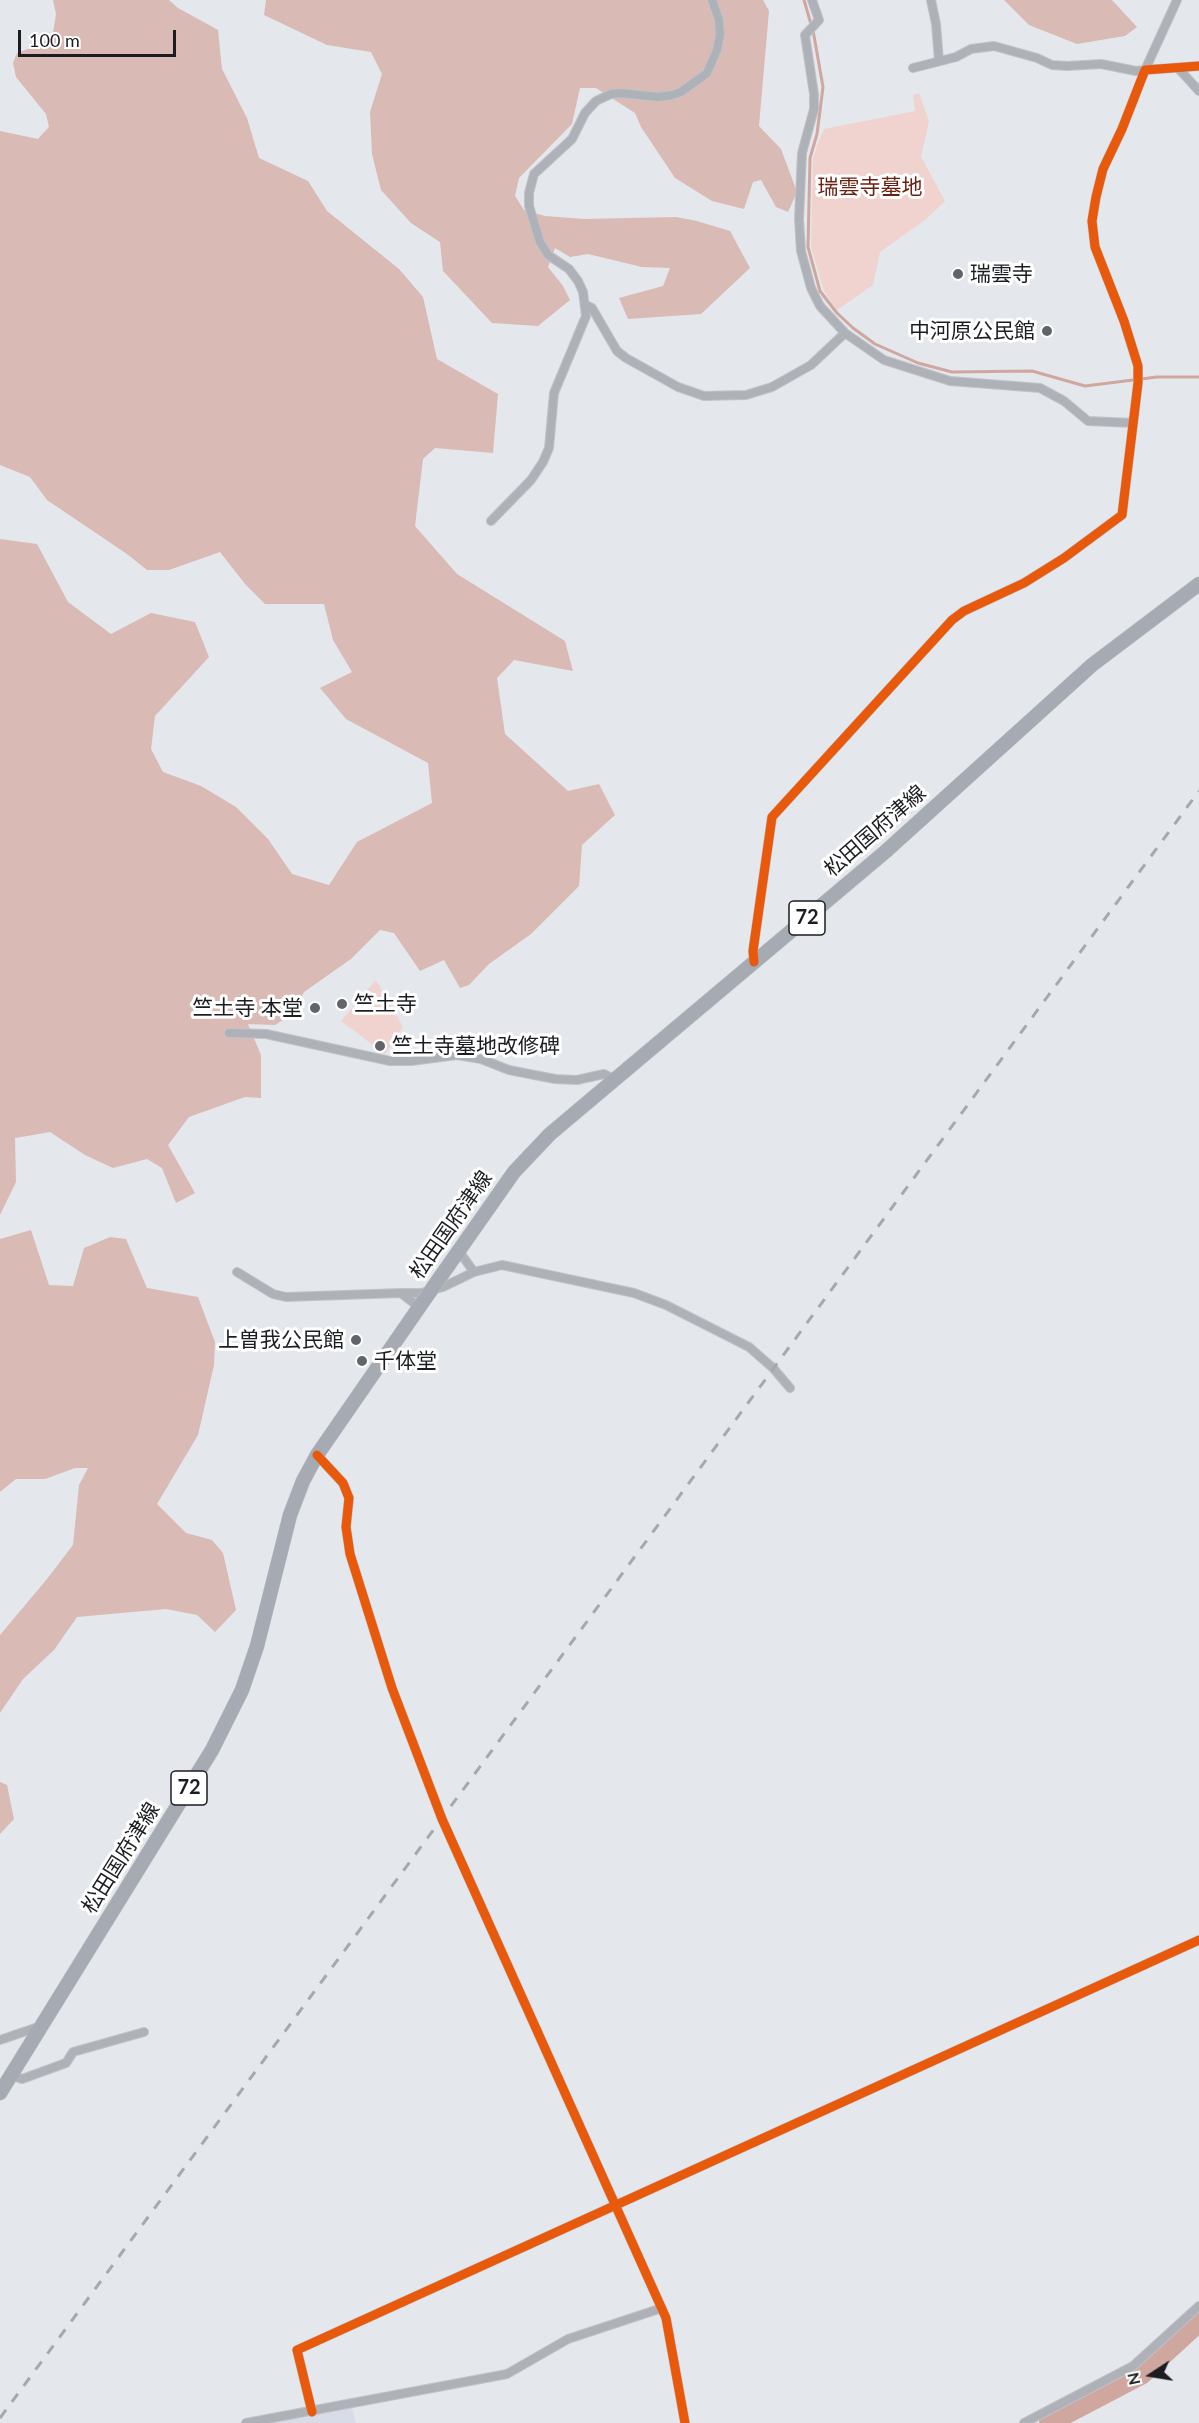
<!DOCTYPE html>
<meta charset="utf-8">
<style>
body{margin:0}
#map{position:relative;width:1199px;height:2423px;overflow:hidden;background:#e4e7ec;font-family:Lato,sans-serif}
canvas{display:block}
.north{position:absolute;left:1121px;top:2345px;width:60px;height:60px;-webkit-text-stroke:4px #fff;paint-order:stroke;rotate:258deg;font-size:16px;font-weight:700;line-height:24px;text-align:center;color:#1b1d21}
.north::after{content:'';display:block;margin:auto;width:21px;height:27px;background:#1b1d21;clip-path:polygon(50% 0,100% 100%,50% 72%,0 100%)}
.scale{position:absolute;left:18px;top:30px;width:158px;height:27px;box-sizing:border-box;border:3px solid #1b1d21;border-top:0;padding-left:8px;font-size:18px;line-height:21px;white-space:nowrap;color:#1b1d21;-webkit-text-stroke:4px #fff;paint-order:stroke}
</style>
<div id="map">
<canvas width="1199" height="2423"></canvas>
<div class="north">N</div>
<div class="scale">100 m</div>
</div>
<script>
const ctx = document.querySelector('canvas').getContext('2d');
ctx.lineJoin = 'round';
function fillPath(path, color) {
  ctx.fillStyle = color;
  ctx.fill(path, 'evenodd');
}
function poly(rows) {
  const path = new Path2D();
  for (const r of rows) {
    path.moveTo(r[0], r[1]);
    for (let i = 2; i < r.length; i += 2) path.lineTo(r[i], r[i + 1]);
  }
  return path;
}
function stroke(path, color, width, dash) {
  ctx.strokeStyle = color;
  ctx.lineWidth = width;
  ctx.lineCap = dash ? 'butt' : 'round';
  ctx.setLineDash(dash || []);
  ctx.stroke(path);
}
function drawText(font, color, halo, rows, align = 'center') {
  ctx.font = font + ' Lato,"Noto Sans JP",sans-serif';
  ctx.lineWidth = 6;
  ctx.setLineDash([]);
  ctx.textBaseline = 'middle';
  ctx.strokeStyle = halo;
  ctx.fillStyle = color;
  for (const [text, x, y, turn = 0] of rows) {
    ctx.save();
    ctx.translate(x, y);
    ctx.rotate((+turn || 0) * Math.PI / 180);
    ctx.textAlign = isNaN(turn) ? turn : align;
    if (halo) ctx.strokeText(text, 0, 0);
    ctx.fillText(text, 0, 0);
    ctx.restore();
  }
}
fillPath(poly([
 [352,2408,356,2423,268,2423]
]), '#d7dce8');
fillPath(poly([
 [919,93,929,121,921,157,945,201,925,220,880,252,873,285,837,310,824,291,811,247,813,159,817,146,824,129,915,111,913,95],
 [376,980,403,1027,385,1054,341,1021]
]), '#f0d3ce');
fillPath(poly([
 [53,0,169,0,178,8,218,30,222,69,247,118,259,158,308,181,327,211,399,269,423,297,437,359,498,394,493,453,435,448,423,459,415,526,457,574,565,641,573,671,514,660,497,678,505,734,568,791,599,784,615,815,582,845,579,886,531,934,489,964,469,985,460,988,444,960,420,971,394,933,380,930,351,959,304,992,292,1014,275,1025,248,1024,261,1055,261,1098,245,1097,189,1117,168,1145,195,1193,176,1203,162,1168,147,1159,113,1168,85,1155,50,1132,15,1138,16,1182,0,1215,0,539,37,544,68,602,111,634,151,613,195,622,209,657,155,716,151,749,163,772,201,786,236,807,268,839,292,874,329,885,357,842,432,803,428,763,346,719,320,688,352,672,333,640,324,604,265,604,245,584,220,552,169,570,147,570,127,554,47,500,30,477,0,465,0,131,38,139,49,127,46,114,16,77,13,63,17,53,42,44,53,33,56,14],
 [266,0,763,0,769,11,759,126,781,149,797,192,788,212,776,207,761,180,753,182,744,209,712,201,675,178,641,127,635,113,596,88,580,88,572,124,519,178,515,196,524,210,545,216,584,219,676,217,697,221,730,231,750,268,701,314,628,319,619,298,663,286,670,268,642,267,588,254,570,257,555,248,548,267,563,286,570,300,538,326,492,323,443,271,440,242,411,223,381,190,372,154,370,112,382,74,371,52,327,45,264,15],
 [1004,0,1112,0,1137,27,1125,36,1077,44,1029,25],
 [31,1230,49,1285,73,1286,84,1248,110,1237,126,1239,147,1288,198,1297,215,1342,214,1365,198,1435,157,1504,186,1533,212,1540,223,1553,236,1610,215,1632,197,1615,166,1609,77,1617,54,1650,23,1679,0,1713,0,1635,47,1579,73,1545,79,1485,88,1468,75,1468,45,1479,16,1479,0,1492,0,1239],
 [0,1782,7,1785,14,1819,0,1834]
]), '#dabab4');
stroke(poly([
 [804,0,811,24],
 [813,30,823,87,817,134,810,158,808,247,820,291,837,313,853,328,875,344,918,363,952,372,1032,371,1085,386,1157,377,1199,377]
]), '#d0a79f', 3);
stroke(poly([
 [1049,2423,1141,2375,1199,2322]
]), '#d0a79f', 20);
const street = poly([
 [812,0,819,20,805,35,814,94,814,109,802,153,799,219,801,251,811,288,820,306,845,333,884,360,950,381,1040,388,1064,401,1088,421,1133,423],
 [931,0,936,24,939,61],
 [913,68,956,57,971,49,994,46,1037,58,1052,65,1067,66,1101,64,1136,71,1145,70,1177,0],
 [1178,68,1199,91],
 [586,305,592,308,617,351,626,358,678,387,704,396,746,395,772,387,811,365,845,333],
 [491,521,531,480,543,462,549,448,554,393,586,316,583,292,578,281,569,269,548,255,540,242,529,206,529,193,534,174,572,139,585,113,596,101,611,94,620,93,658,97,672,95,681,92,707,73,717,50,720,35,719,20,712,0],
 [754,962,753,951,772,817,952,620,964,611,1024,583,1064,558,1122,515,1138,383,1138,366,1124,321,1095,247,1092,221,1096,197,1103,169,1122,129,1145,70,1199,66],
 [229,1033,266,1034,390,1061,411,1061,457,1055,481,1059,509,1070,555,1079,577,1080,604,1074,615,1080],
 [458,1250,474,1272],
 [237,1272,273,1294,286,1297,401,1293,419,1307],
 [401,1293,421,1293,443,1287,474,1272,502,1265,634,1293,666,1305,749,1347,773,1368,790,1388],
 [317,1455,343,1483,349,1498,346,1527,350,1554,392,1688,442,1819,666,2318,685,2423],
 [0,2040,41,2026],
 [11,2075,22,2079,66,2063,73,2052,144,2032],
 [312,2412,297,2350,1199,1940],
 [246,2423,507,2374,568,2339,662,2308],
 [1024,2423,1133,2366,1199,2306]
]);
const primary = poly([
 [441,1276,514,1172,550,1134,885,852,1092,665,1199,584],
 [0,2093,212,1750,242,1690,257,1646,290,1515,303,1481,317,1455,420,1306]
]);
stroke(street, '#c1c3c7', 10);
stroke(primary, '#c1c3c7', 15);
stroke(street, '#aeb1b8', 8);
stroke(primary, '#a6aab2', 14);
stroke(poly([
 [0,2418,1199,791]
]), '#a5a8ad', 3, [10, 10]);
const primaryBridge = poly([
 [420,1306,441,1276]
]);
stroke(primaryBridge, '#c1c3c7', 15, []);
stroke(primaryBridge, '#a6aab2', 14);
stroke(poly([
 [754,962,753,951,772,817,952,620,964,611,1024,583,1064,558,1122,515,1138,383,1138,366,1124,321,1095,247,1092,221,1096,197,1103,169,1122,129,1145,70,1199,66],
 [317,1455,343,1483,349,1498,346,1527,350,1554,392,1688,442,1819,666,2318,685,2423],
 [312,2412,297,2350,1199,1940]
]), '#e8590c', 9);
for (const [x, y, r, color] of [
 [958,274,6,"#616468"],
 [1047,331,6,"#616468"],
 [342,1004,6,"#616468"],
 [315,1008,6,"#616468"],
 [380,1046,6,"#616468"],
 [356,1340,6,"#616468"],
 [362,1361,6,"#616468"]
]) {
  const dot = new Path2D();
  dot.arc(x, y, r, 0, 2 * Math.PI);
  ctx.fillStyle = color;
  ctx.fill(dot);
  stroke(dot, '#fff', 2);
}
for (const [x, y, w] of [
 [807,918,36],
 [189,1788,36]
]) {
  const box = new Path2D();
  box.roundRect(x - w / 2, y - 17, w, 34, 4.5);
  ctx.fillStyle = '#fff';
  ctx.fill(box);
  stroke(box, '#1b1d21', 1.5);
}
drawText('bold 20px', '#1b1d21', null, [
 ["72",807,918],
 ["72",189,1788]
]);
drawText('21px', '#6b2213', '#fff', [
 ["瑞雲寺墓地",870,187]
]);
drawText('21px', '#1b1d21', '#fff', [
 ["瑞雲寺",970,274],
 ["中河原公民館",1035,331,"right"],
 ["竺土寺",354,1004],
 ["竺土寺 本堂",303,1008,"right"],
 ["竺土寺墓地改修碑",392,1046],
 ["上曽我公民館",344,1340,"right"],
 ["千体堂",374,1361]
], 'left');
drawText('21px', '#1b1d21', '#fff', [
 ["松田国府津線",875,831,-41],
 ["松田国府津線",451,1225,-55],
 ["松田国府津線",121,1858,-58]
]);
</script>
